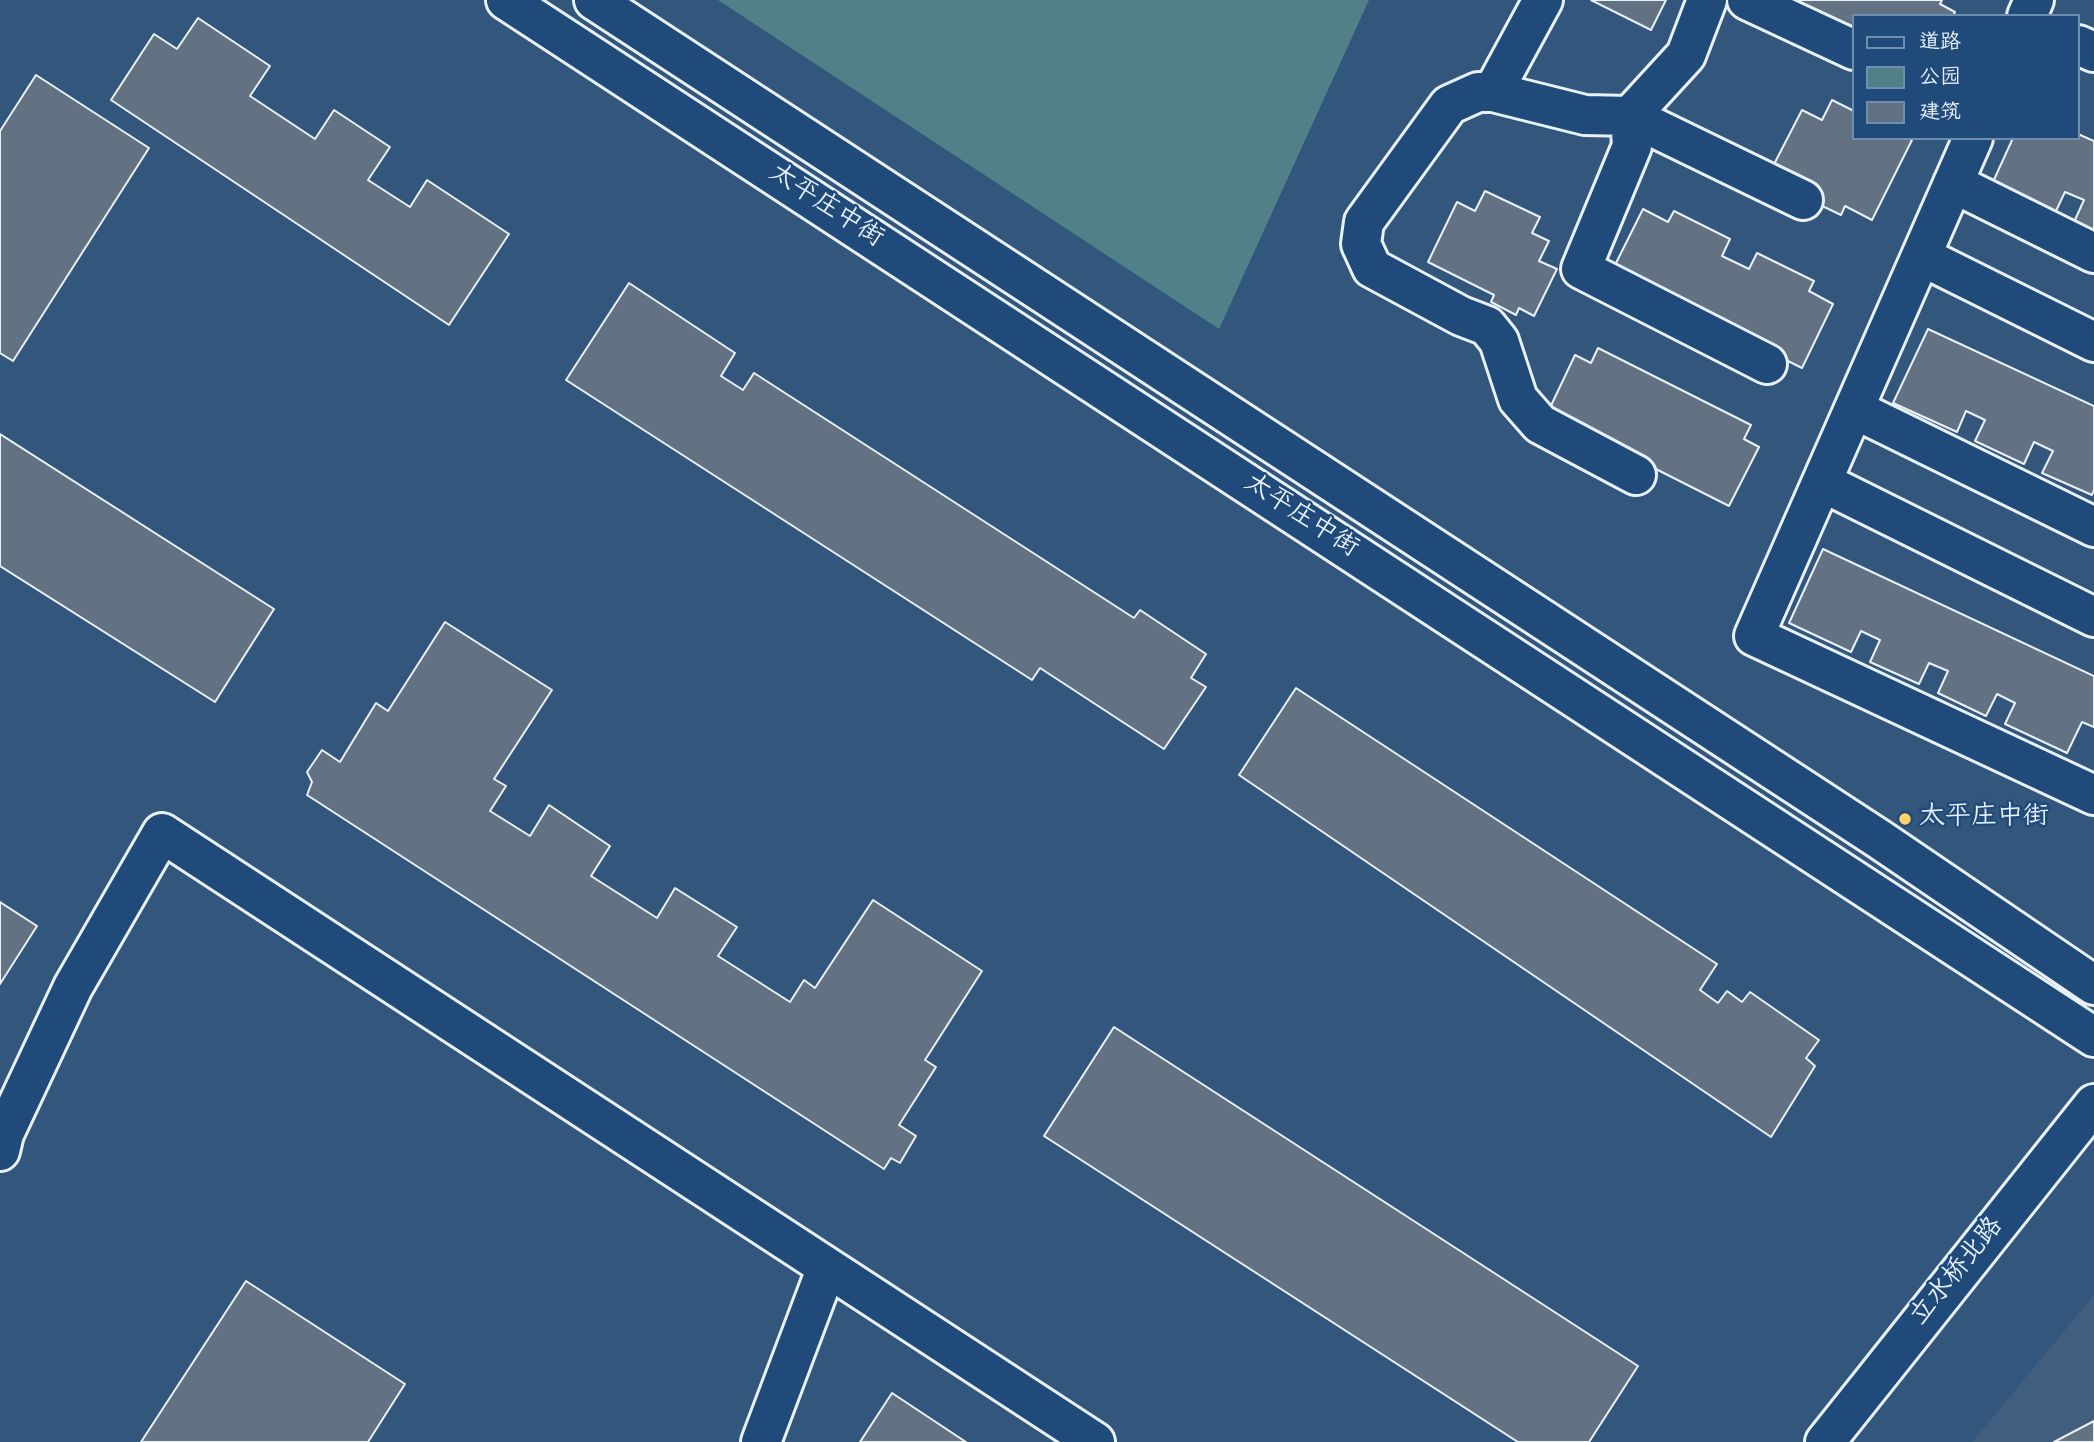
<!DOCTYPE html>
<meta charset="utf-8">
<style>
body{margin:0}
#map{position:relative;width:2094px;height:1442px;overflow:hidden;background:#33567c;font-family:Dekko,"LXGW WenKai TC",sans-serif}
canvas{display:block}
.legend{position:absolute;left:1852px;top:14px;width:228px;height:126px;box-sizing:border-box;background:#1f4a7a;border:2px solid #6f8dac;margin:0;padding:9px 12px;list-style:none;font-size:21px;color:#e8f1f8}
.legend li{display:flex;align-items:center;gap:14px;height:35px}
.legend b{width:35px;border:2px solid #6f8dac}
</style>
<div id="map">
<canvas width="2094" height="1442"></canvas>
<ul class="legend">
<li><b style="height:9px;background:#1f4a7a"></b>道路</li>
<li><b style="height:19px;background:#518089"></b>公园</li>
<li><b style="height:19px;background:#627282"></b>建筑</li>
</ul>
</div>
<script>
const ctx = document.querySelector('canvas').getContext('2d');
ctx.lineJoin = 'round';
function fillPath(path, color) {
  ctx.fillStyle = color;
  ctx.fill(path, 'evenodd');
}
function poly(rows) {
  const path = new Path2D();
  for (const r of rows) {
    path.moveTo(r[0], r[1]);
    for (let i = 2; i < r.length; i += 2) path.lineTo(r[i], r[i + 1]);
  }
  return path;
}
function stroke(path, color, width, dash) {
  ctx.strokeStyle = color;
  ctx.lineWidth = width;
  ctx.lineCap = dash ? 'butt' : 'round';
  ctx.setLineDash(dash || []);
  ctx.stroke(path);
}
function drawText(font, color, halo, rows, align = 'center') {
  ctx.font = font + ' Dekko,"LXGW WenKai TC",sans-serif';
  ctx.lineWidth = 5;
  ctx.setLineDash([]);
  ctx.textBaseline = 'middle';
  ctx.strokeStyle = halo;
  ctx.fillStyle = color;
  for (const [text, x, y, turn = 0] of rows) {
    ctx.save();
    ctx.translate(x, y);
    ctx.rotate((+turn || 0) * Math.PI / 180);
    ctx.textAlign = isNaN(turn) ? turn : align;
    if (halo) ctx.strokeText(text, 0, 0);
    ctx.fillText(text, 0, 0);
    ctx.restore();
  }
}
fillPath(poly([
 [2094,1295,2094,1442,1972,1442]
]), '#415e7e');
fillPath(poly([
 [718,0,1369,0,1219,329]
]), '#518089');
const building = poly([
 [1591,0,1666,0,1651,30,1591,0],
 [1783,0,1942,0,1940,4,1955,12,1953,16,1854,16,1854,35,1783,0],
 [198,18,270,66,250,96,315,139,334,110,390,147,368,180,410,207,427,180,509,234,449,325,111,100,154,34,177,49,198,18],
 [36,75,149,148,13,361,0,353,0,131,36,75],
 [1832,100,1854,111,1854,138,1907,138,1912,140,1872,220,1845,206,1841,215,1816,203,1771,170,1802,110,1822,120,1832,100],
 [2078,134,2094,141,2094,231,2074,222,2084,200,2065,192,2055,213,1992,184,2013,138,2078,138,2078,134],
 [1485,191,1540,217,1532,233,1549,241,1539,261,1557,269,1534,316,1519,308,1516,315,1491,302,1494,295,1428,262,1457,202,1475,211,1485,191],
 [1643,209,1668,222,1674,211,1730,239,1722,256,1749,269,1757,253,1814,281,1809,291,1833,304,1802,368,1611,273,1643,209],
 [629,283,735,353,721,376,743,390,754,373,1134,618,1140,610,1206,654,1191,678,1206,687,1164,749,1040,668,1032,680,566,380,629,283],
 [1928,329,2094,406,2094,490,2092,495,2042,473,2053,451,2034,442,2024,464,1975,441,1985,420,1966,411,1957,432,1893,403,1928,329],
 [1598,348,1751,425,1744,439,1759,447,1729,506,1547,414,1575,355,1591,363,1598,348],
 [0,434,274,609,215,702,0,566,0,434],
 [1823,549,2094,676,2094,727,2082,722,2067,753,2005,724,2015,703,1997,694,1986,716,1938,693,1948,671,1929,663,1919,684,1870,662,1880,640,1861,631,1851,652,1789,623,1823,549],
 [445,622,552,690,494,779,506,786,490,811,530,836,549,805,610,846,591,876,657,918,675,888,737,927,718,956,790,1002,804,980,815,988,873,900,982,971,925,1060,936,1067,899,1125,916,1136,900,1163,891,1158,884,1169,307,795,312,782,307,772,322,750,340,762,376,703,388,711,445,622],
 [1296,688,1717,964,1700,990,1718,1003,1727,991,1742,1002,1750,992,1819,1040,1806,1058,1815,1066,1771,1137,1239,775,1296,688],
 [0,902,37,926,0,984,0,902],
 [1114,1027,1638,1366,1589,1442,1518,1442,1044,1136,1114,1027],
 [246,1281,405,1384,368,1442,141,1442,246,1281],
 [892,1393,966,1442,860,1442,892,1393],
 [2094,1421,2094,1442,2054,1442,2094,1421]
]);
fillPath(building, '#627282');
stroke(building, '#e8f1f8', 2);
const minor = poly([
 [1747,0,1854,50],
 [2027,16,2034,0],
 [2078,45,2094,52],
 [1493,92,1543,0],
 [1973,138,1754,636,2094,795],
 [1953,183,2094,253],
 [1921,256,2094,342],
 [1767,364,1581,269,1632,146,1630,116,1803,200],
 [1854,409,2094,527],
 [1636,475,1540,424,1518,399,1499,341,1487,326,1461,316,1372,268,1361,244,1364,222,1449,105,1478,92,1493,92,1585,115,1630,116,1686,55,1707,0],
 [1822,482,2094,617],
 [0,1151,4,1134,73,987,162,833,1095,1442],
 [761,1442,827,1267],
 [1825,1442,2094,1104]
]);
const major = poly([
 [506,0,2094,1037],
 [594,0,1879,839,2094,985]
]);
stroke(minor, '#e8f1f8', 44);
stroke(major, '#e8f1f8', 44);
stroke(minor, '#1f4a7a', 38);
stroke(major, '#1f4a7a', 38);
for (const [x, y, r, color] of [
 [1905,819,7,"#ffd166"]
]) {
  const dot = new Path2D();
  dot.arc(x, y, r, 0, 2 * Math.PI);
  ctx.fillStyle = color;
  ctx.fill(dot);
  stroke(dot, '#1f4a7a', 2.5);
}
drawText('26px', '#e8f1f8', '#1f4a7a', [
 ["太平庄中街",825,208,33],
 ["太平庄中街",1300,518,33],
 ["立水桥北路",1959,1273,-51]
]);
drawText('26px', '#e8f1f8', '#1f4a7a', [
 ["太平庄中街",1919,819]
], 'left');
</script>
